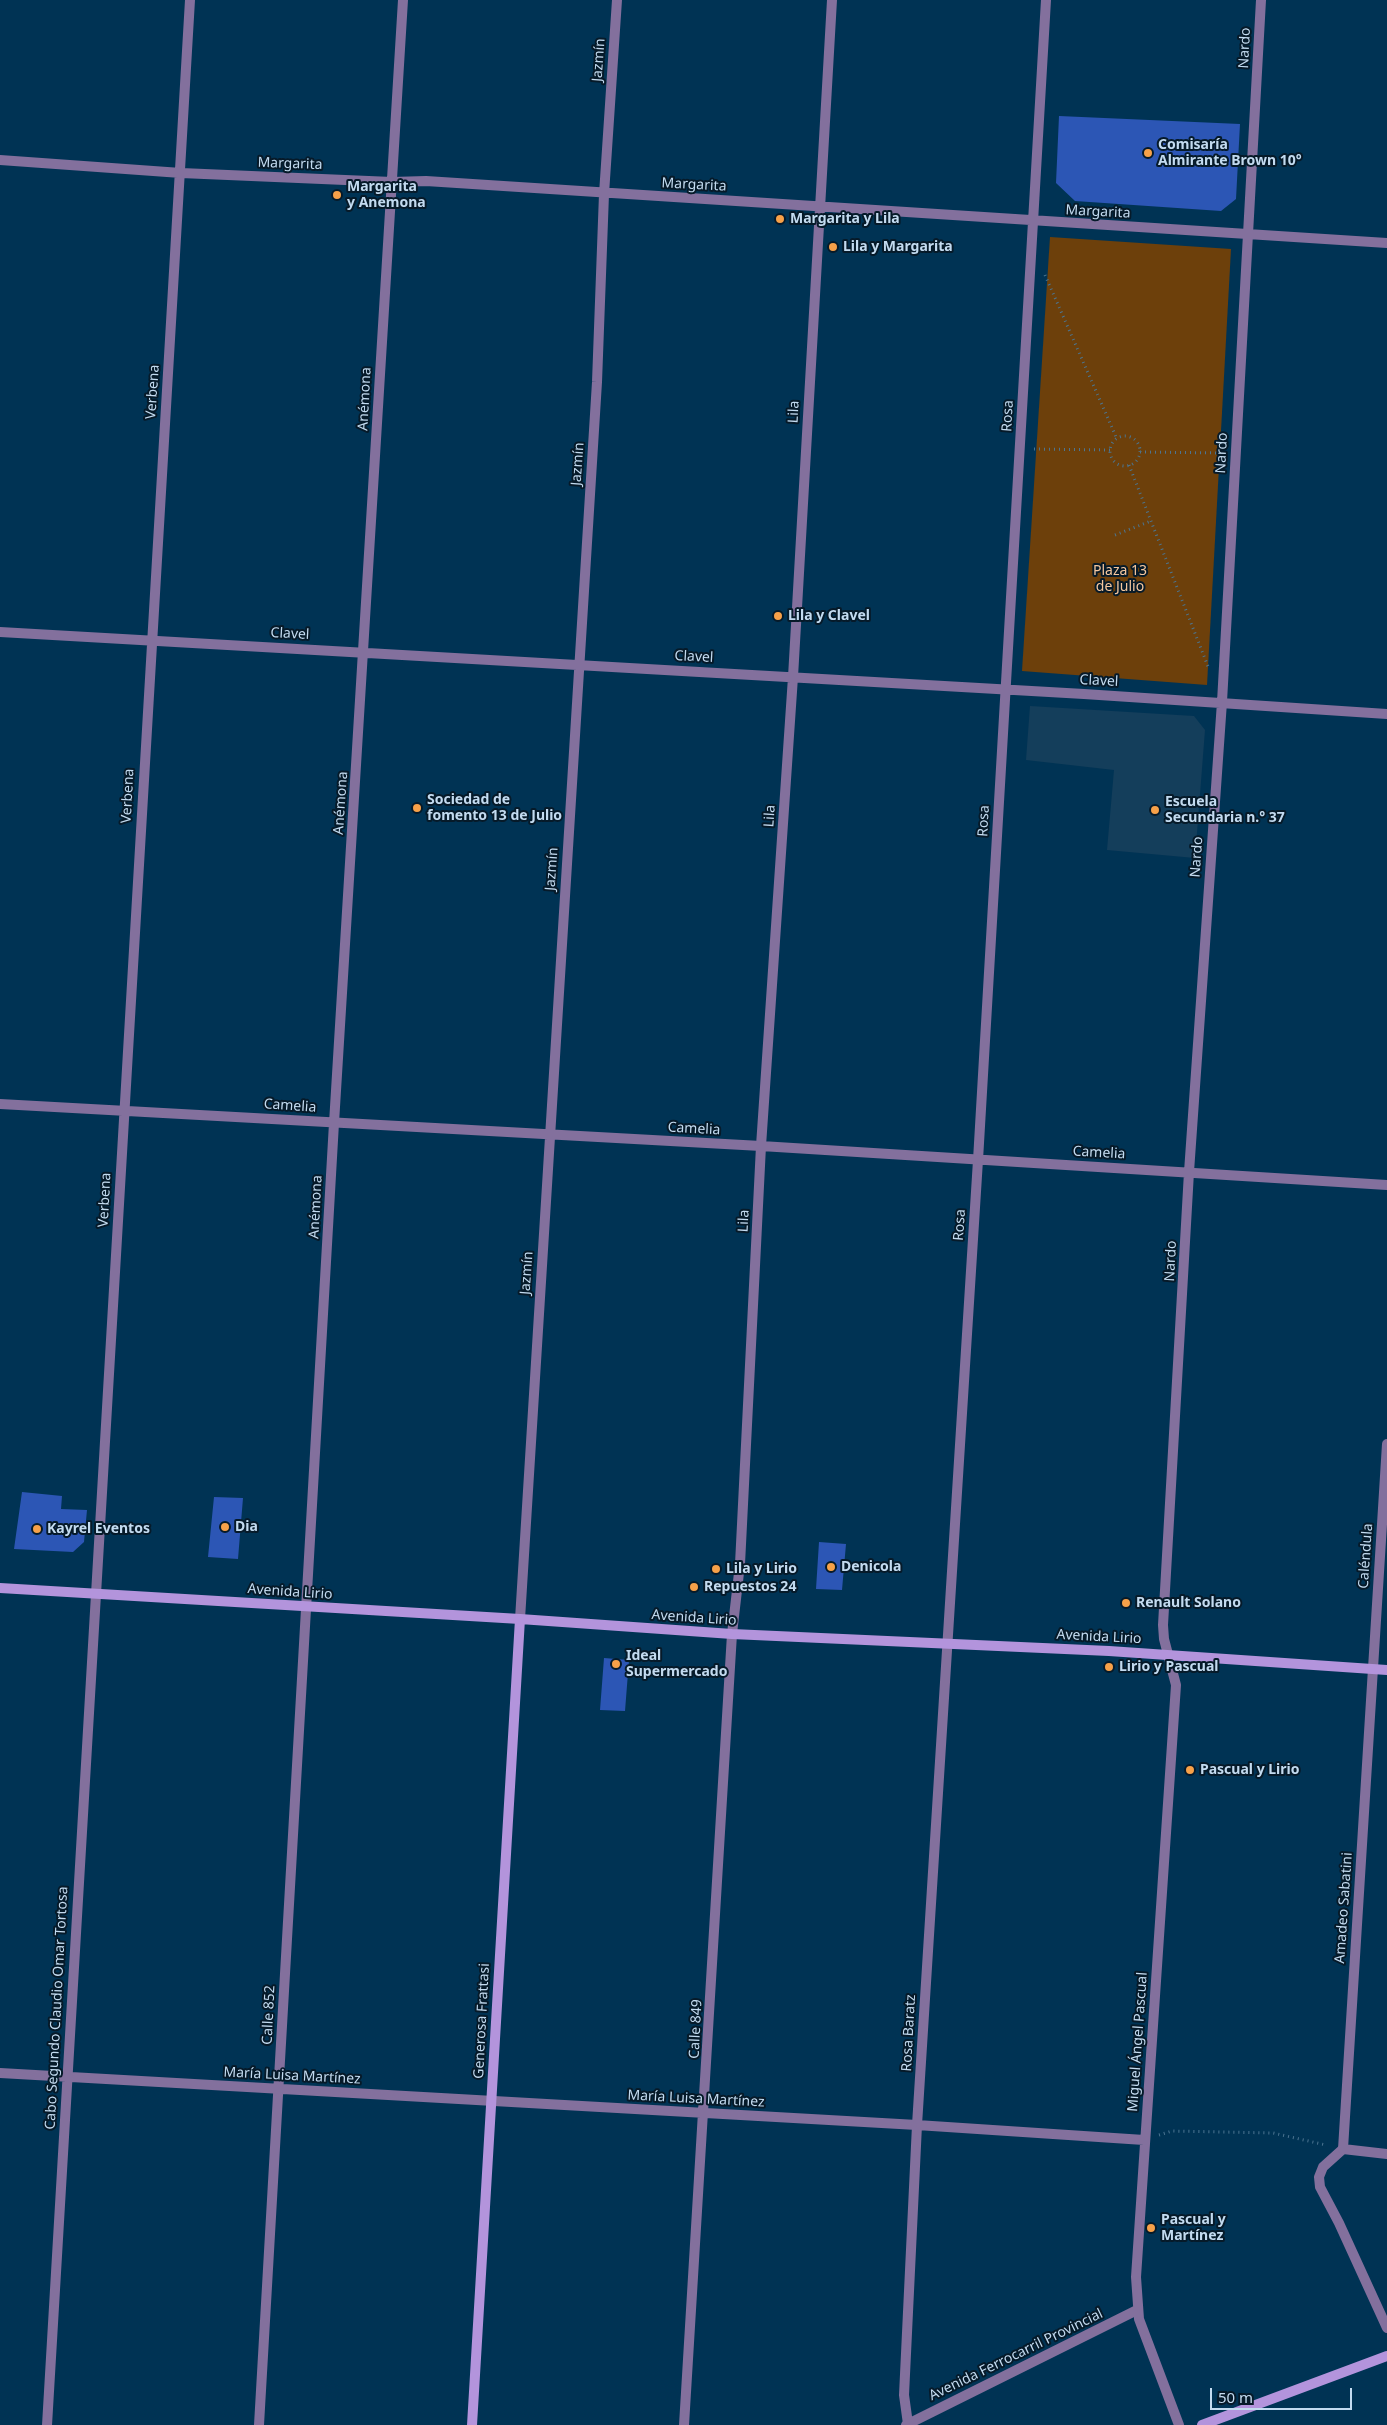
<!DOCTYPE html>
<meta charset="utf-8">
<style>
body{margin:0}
#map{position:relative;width:1387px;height:2425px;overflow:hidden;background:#003354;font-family:"Noto Sans",sans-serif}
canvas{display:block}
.scale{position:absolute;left:1210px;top:2388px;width:142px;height:22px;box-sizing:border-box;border:2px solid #c3dbf0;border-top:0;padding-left:6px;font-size:15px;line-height:18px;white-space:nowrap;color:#c3dbf0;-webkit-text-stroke:4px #061a29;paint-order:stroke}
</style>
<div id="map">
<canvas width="1387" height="2425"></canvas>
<div class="scale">50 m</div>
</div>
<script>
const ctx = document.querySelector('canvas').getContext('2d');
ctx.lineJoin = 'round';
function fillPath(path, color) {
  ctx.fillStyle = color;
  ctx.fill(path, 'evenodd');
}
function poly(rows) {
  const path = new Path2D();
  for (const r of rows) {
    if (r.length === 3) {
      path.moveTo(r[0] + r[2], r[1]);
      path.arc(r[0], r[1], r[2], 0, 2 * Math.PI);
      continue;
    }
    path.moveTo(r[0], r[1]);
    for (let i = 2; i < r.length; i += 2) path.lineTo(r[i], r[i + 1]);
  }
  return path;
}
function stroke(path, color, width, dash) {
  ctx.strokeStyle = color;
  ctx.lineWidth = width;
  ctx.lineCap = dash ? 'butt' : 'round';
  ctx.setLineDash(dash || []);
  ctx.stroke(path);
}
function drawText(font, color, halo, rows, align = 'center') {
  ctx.font = font + ' "Noto Sans",sans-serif';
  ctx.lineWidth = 4;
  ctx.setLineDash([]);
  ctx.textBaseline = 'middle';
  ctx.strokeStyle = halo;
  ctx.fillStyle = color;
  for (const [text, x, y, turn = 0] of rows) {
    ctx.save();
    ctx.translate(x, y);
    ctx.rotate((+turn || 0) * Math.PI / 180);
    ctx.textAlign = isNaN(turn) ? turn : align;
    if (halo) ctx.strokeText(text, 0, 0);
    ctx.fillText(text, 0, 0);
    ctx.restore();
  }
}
fillPath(poly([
 [1030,706,1194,716,1205,730,1195,858,1107,850,1114,770,1026,760]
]), '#143e5b');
fillPath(poly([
 [1050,237,1231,249,1207,685,1022,671]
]), '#6d400b');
fillPath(poly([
 [1059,116,1240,124,1236,199,1221,211,1075,201,1056,183],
 [22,1492,62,1496,61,1509,87,1510,84,1542,73,1552,14,1549],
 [214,1497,243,1498,238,1559,208,1557],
 [819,1542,846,1544,842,1590,816,1589],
 [604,1658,629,1660,625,1711,600,1710]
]), '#2c56b5');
stroke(poly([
 [1045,275,1117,439],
 [1125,451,15],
 [1034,449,1111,450],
 [1140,452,1222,453],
 [1129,465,1209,669],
 [1115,535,1151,521],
 [1159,2135,1172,2131,1273,2133,1326,2145]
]), '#4c7591', 3, [1, 4]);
stroke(poly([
 [1343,2149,1323,2167,1319,2177,1320,2187,1339,2223,1387,2328]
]), '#83709d', 10);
stroke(poly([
 [0,160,181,173,392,182,426,181,1387,243],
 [0,632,1084,694,1387,714],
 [0,1104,761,1146,1387,1185],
 [1387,1444,1343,2149,1387,2154],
 [520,1619,597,382,604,194,617,0],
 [0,2073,917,2125,1144,2140],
 [908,2424,904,2395,917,2125,978,1160,1046,0],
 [47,2425,190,0],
 [259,2425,334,1123,403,0],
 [684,2425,732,1634,740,1564,761,1146,793,677,832,0],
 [906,2425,1137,2310],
 [1179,2425,1139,2319,1136,2277,1176,1685,1164,1639,1163,1625,1189,1172,1222,702,1261,0]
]), '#83709d', 10);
stroke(poly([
 [0,1588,520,1619,732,1634,1109,1651,1387,1670],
 [472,2425,520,1619],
 [1202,2425,1387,2356]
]), '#b394dc', 10);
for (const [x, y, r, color] of [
 [1148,153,5,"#f7a149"],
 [337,195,5,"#f7a149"],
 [780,219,5,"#f7a149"],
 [833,247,5,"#f7a149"],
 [778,616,5,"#f7a149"],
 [417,808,5,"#f7a149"],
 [1155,810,5,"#f7a149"],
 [225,1527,5,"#f7a149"],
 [37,1529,5,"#f7a149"],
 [831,1567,5,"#f7a149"],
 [716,1569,5,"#f7a149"],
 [694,1587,5,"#f7a149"],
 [1126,1603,5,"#f7a149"],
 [616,1664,5,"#f7a149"],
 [1109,1667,5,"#f7a149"],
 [1190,1770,5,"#f7a149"],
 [1151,2228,5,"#f7a149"]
]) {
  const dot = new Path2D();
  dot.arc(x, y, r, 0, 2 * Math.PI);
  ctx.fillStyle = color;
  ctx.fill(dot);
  stroke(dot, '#061a29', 2);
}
drawText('14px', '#c3dbf0', '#061a29', [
 ["Nardo",1245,48,-87],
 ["Jazmín",599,60,-86],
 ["Margarita",290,164,2],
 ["Margarita",694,185,3],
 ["Margarita",1098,212,3],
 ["Verbena",153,392,-86],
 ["Anémona",365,399,-87],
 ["Lila",794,412,-87],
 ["Rosa",1008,416,-87],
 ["Nardo",1222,453,-87],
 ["Jazmín",578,464,-86],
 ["Clavel",290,634,3],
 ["Clavel",694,657,3],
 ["Clavel",1099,681,3],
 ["Verbena",128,796,-87],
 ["Anémona",341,803,-86],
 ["Lila",770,816,-86],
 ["Rosa",984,821,-87],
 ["Nardo",1197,857,-86],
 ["Jazmín",552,869,-86],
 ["Camelia",290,1106,4],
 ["Camelia",694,1129,3],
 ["Camelia",1099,1153,3],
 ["Verbena",105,1200,-87],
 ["Anémona",316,1207,-87],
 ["Lila",744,1221,-87],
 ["Rosa",960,1225,-86],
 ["Nardo",1171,1261,-87],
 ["Jazmín",527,1273,-86],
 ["Caléndula",1366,1556,-86],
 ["Avenida Lirio",290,1592,4],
 ["Avenida Lirio",694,1618,4],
 ["Avenida Lirio",1099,1637,3],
 ["Amadeo Sabatini",1344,1908,-86],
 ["Cabo Segundo Claudio Omar Tortosa",57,2008,-87],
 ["Calle 852",269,2015,-87],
 ["Generosa Frattasi",482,2021,-87],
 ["Calle 849",696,2029,-87],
 ["Rosa Baratz",909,2033,-87],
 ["Miguel Ángel Pascual",1138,2042,-86],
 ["María Luisa Martínez",292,2076,3],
 ["María Luisa Martínez",696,2099,3],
 ["Avenida Ferrocarril Provincial",1016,2355,-26]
]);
drawText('bold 14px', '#c3dbf0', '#061a29', [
 ["Comisaría",1158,145],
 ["Almirante Brown 10°",1158,161],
 ["Margarita",347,187],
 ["y Anemona",347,203],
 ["Margarita y Lila",790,219],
 ["Lila y Margarita",843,247],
 ["Lila y Clavel",788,616],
 ["Sociedad de",427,800],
 ["fomento 13 de Julio",427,816],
 ["Escuela",1165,802],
 ["Secundaria n.° 37",1165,818],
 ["Dia",235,1527],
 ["Kayrel Eventos",47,1529],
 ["Denicola",841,1567],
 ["Lila y Lirio",726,1569],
 ["Repuestos 24",704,1587],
 ["Renault Solano",1136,1603],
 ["Ideal",626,1656],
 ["Supermercado",626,1672],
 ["Lirio y Pascual",1119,1667],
 ["Pascual y Lirio",1200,1770],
 ["Pascual y",1161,2220],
 ["Martínez",1161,2236]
], 'left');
drawText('14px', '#f5c79e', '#061a29', [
 ["Plaza 13",1120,571],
 ["de Julio",1120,587]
]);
</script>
